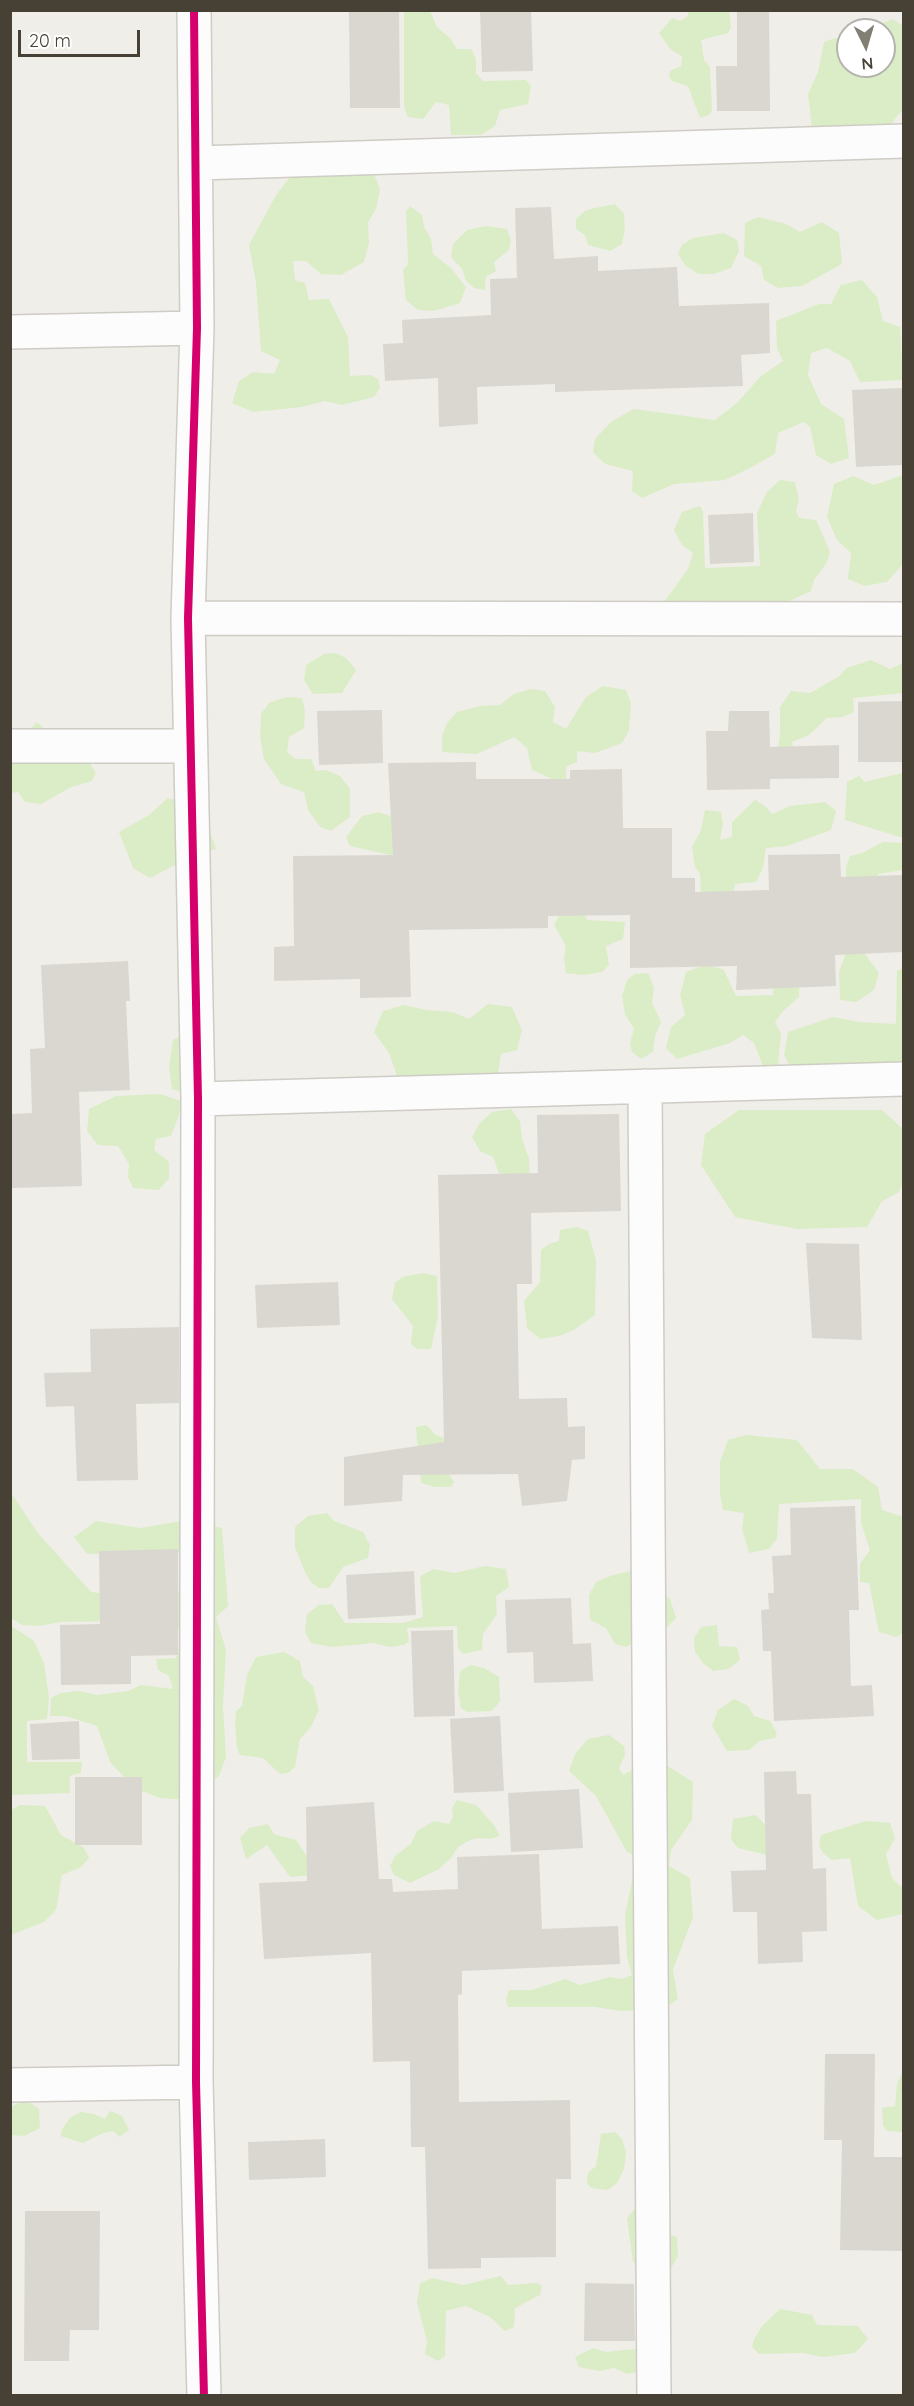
<!DOCTYPE html>
<style>
body{margin:0}
#map{position:relative;width:914px;height:2406px;overflow:hidden;background:#f0eee8;font-family:Quicksand,sans-serif}
canvas{display:block}
.frame{position:absolute;inset:0;border:12px solid #464134;pointer-events:none}
.north{position:absolute;left:836px;top:18px;width:60px;height:60px;box-sizing:border-box;background:#fff;border:2px solid #b5b3ae;border-radius:50%;rotate:175deg;font-size:16px;font-weight:700;line-height:24px;text-align:center;color:#464134}
.north::after{content:'';display:block;margin:auto;width:21px;height:27px;background:#827e73;clip-path:polygon(50% 0,100% 100%,50% 72%,0 100%)}
.scale{position:absolute;left:18px;top:30px;width:122px;height:27px;box-sizing:border-box;border:3px solid #464134;border-top:0;padding-left:8px;font-size:18px;line-height:21px;white-space:nowrap;color:#464134;-webkit-text-stroke:4px #fff;paint-order:stroke}
</style>
<div id="map">
<canvas width="914" height="2406"></canvas>
<div class="frame"></div>
<div class="north">N</div>
<div class="scale">20 m</div>
</div>
<script>
const ctx = document.querySelector('canvas').getContext('2d');
ctx.lineJoin = 'round';
function fillPath(path, color) {
  ctx.fillStyle = color;
  ctx.fill(path, 'evenodd');
}
function poly(rows) {
  const path = new Path2D();
  for (const r of rows) {
    path.moveTo(r[0], r[1]);
    for (let i = 2; i < r.length; i += 2) path.lineTo(r[i], r[i + 1]);
  }
  return path;
}
function stroke(path, color, width, dash) {
  ctx.strokeStyle = color;
  ctx.lineWidth = width;
  ctx.lineCap = dash ? 'butt' : 'round';
  ctx.setLineDash(dash || []);
  ctx.stroke(path);
}
fillPath(poly([
 [404,11,430,11,437,27,450,38,457,49,471,49,476,59,476,73,483,81,526,80,531,86,528,104,500,110,495,126,481,135,451,135,449,105,436,102,423,119,408,117,404,107],
 [688,11,729,11,731,27,728,33,701,40,704,60,710,67,712,110,709,115,700,118,688,86,672,81,669,76,670,71,681,66,682,56,671,50,659,33,672,18,681,21,688,16],
 [893,19,903,26,903,109,891,124,869,132,812,129,808,94,818,72,824,42,835,38,848,41,849,71,860,74,867,66,884,66,884,30,870,30,869,28],
 [372,169,380,189,376,209,368,222,369,243,364,262,341,275,321,274,306,261,293,261,295,280,305,283,309,300,329,299,348,337,350,376,370,375,378,379,380,388,374,397,342,405,325,401,302,407,253,412,232,403,239,381,253,372,274,374,280,360,261,351,256,283,249,245,276,195,294,172],
 [615,204,624,214,625,228,622,244,610,251,588,245,585,235,576,229,576,219,586,210],
 [410,206,422,215,424,227,431,239,433,254,451,268,466,287,460,303,434,311,418,310,406,300,403,270,408,264,406,211],
 [758,217,786,224,800,232,822,222,839,233,842,264,802,286,778,288,764,280,761,266,744,256,745,223],
 [486,226,507,229,511,240,509,250,494,262,496,271,486,277,485,290,474,288,466,281,462,269,451,257,453,244,467,230],
 [724,233,737,240,739,251,731,268,714,274,698,274,685,265,678,254,682,245,693,238],
 [862,280,877,297,883,321,900,327,903,380,860,382,850,361,827,348,811,353,808,375,821,404,844,419,849,458,831,464,816,455,810,427,804,422,778,433,775,454,750,468,725,480,674,484,642,498,632,491,633,471,605,464,593,452,595,439,612,421,634,409,715,420,737,403,760,377,783,361,777,348,776,321,819,304,831,304,841,285],
 [903,475,903,564,887,582,864,586,848,579,851,553,837,540,827,517,834,484,853,476,874,485],
 [780,480,795,482,799,499,796,511,799,518,816,520,830,552,826,564,814,580,811,591,787,602,778,611,664,602,688,569,693,553,682,545,674,530,682,512,700,506,703,512,705,568,760,566,757,513,767,492],
 [335,653,346,658,356,670,342,693,313,694,304,680,306,665,324,654],
 [871,660,890,669,903,663,903,693,853,698,854,712,843,717,827,718,809,735,792,742,794,752,777,756,780,734,780,707,791,691,810,693,838,677,847,668],
 [603,686,626,690,631,703,629,731,622,743,595,753,577,751,577,762,566,767,567,809,552,800,550,778,532,770,527,748,514,737,477,754,442,752,442,736,447,723,457,712,480,706,500,705,514,694,531,689,545,691,555,707,553,722,566,729,586,697],
 [286,697,302,698,305,712,304,728,289,737,287,752,295,759,311,759,316,771,326,770,340,776,350,789,350,817,331,831,320,827,308,810,304,792,281,784,264,759,260,737,261,714,269,703],
 [37,722,62,746,84,754,96,773,92,781,71,787,41,804,25,802,18,792,11,793,11,748],
 [902,773,903,838,845,820,847,782,859,776,865,782],
 [168,798,201,806,216,849,186,856,175,865,150,878,133,868,119,832,149,815],
 [755,800,765,806,772,814,790,806,825,802,836,811,831,830,787,846,766,848,763,868,756,882,735,884,732,906,701,897,700,874,695,867,692,847,701,830,705,810,721,812,723,824,720,840,732,837,732,822],
 [379,812,401,820,409,852,390,855,350,846,346,837,362,816],
 [883,842,903,843,903,870,878,874,875,889,875,942,865,954,879,973,874,990,856,1002,840,1000,839,972,847,950,846,867,850,856,862,853],
 [584,911,587,920,625,922,623,939,606,946,609,965,602,972,584,975,566,973,564,959,566,946,554,925,560,914],
 [712,966,724,970,736,996,773,995,774,978,800,969,799,997,783,1011,775,1022,781,1034,778,1065,771,1069,763,1066,754,1043,743,1035,730,1043,677,1059,666,1048,671,1027,685,1015,680,995,686,972,699,967],
 [903,968,903,1076,790,1066,784,1055,788,1032,833,1017,859,1022,896,1024,897,971],
 [648,973,654,988,652,1003,661,1022,655,1036,653,1052,641,1059,632,1052,630,1043,634,1029,625,1014,622,996,627,980,635,974],
 [488,1004,512,1007,522,1030,517,1050,501,1054,498,1074,406,1101,389,1053,374,1032,383,1011,404,1005,426,1010,452,1012,469,1019],
 [185,1033,182,1092,172,1089,169,1067,173,1040],
 [160,1094,181,1101,179,1115,171,1136,156,1139,154,1150,169,1162,169,1178,159,1190,133,1188,128,1177,129,1164,118,1146,98,1145,87,1131,89,1109,116,1096],
 [511,1109,520,1121,522,1139,529,1159,530,1185,501,1199,499,1173,493,1157,480,1151,472,1137,480,1123,492,1112],
 [739,1110,882,1110,903,1129,903,1181,899,1192,882,1201,867,1227,797,1229,735,1217,701,1165,705,1134],
 [577,1227,588,1231,596,1260,595,1315,574,1330,559,1336,540,1339,527,1328,524,1301,540,1282,541,1250,549,1244,559,1241,560,1230],
 [423,1273,437,1276,438,1316,431,1349,417,1349,411,1344,413,1326,392,1299,395,1283,402,1277],
 [426,1425,436,1435,446,1439,448,1473,454,1482,451,1487,435,1487,421,1483,416,1427],
 [746,1435,797,1440,820,1469,853,1469,878,1487,882,1510,901,1516,904,1521,903,1633,896,1637,879,1632,869,1583,860,1582,860,1564,870,1550,861,1523,861,1499,779,1504,777,1539,769,1549,749,1553,742,1529,744,1513,723,1510,720,1495,720,1462,728,1440],
 [10,1491,37,1532,91,1592,115,1595,130,1621,60,1622,39,1626,22,1625,11,1618],
 [327,1513,334,1521,363,1532,370,1545,368,1558,343,1567,329,1588,319,1588,311,1582,305,1572,295,1547,295,1527,308,1516],
 [188,1520,222,1528,228,1606,216,1617,226,1650,223,1707,226,1757,219,1776,187,1800,160,1798,134,1788,110,1762,97,1726,66,1716,50,1716,51,1698,61,1693,79,1691,97,1695,128,1691,141,1685,173,1689,169,1676,158,1670,156,1659,176,1658,183,1634,154,1602,191,1585,183,1552,87,1554,74,1537,96,1521,140,1528],
 [485,1566,506,1569,509,1587,496,1596,497,1614,483,1634,482,1650,463,1654,458,1648,457,1626,407,1628,409,1642,404,1645,389,1647,374,1643,332,1647,311,1643,305,1632,307,1614,319,1605,332,1604,345,1623,403,1623,423,1617,420,1576,434,1569,454,1573],
 [640,1569,670,1599,676,1618,667,1627,626,1647,615,1644,606,1628,590,1620,589,1595,596,1582,613,1575],
 [10,1625,34,1641,44,1663,49,1698,47,1719,27,1721,27,1762,82,1762,81,1773,70,1776,70,1793,11,1795],
 [717,1625,719,1646,737,1647,740,1660,728,1669,713,1671,703,1663,695,1652,694,1638,701,1627],
 [284,1652,300,1661,303,1677,313,1686,319,1710,311,1727,300,1739,295,1767,288,1773,280,1774,263,1758,240,1755,237,1748,235,1725,236,1711,242,1706,247,1675,256,1657],
 [471,1665,484,1668,499,1677,500,1701,492,1711,468,1712,461,1708,458,1692,460,1671],
 [734,1699,748,1706,754,1716,770,1721,777,1733,775,1738,760,1741,749,1750,727,1751,712,1726,718,1710],
 [609,1735,624,1746,625,1755,619,1768,623,1775,655,1758,693,1782,692,1820,671,1850,669,1866,690,1878,693,1917,673,1970,678,1999,664,2009,621,2011,595,2007,508,2007,506,2000,509,1990,532,1990,565,1979,580,1985,610,1977,622,1979,632,1975,627,1957,625,1916,632,1880,645,1869,644,1861,627,1852,596,1796,569,1771,575,1754,588,1739],
 [457,1800,476,1805,494,1825,500,1836,490,1839,478,1838,470,1840,458,1847,451,1858,439,1869,410,1883,394,1875,390,1866,395,1856,411,1844,417,1831,434,1821,449,1824,453,1817,452,1808],
 [20,1805,45,1806,61,1835,84,1848,89,1858,81,1867,62,1875,56,1910,44,1922,11,1935,11,1810],
 [756,1815,771,1831,775,1857,738,1848,731,1839,733,1819],
 [866,1821,890,1823,895,1838,886,1854,892,1878,903,1889,903,1914,877,1920,858,1906,850,1858,832,1860,824,1854,819,1846,821,1835],
 [268,1824,274,1834,296,1840,310,1861,311,1875,290,1877,267,1845,246,1859,240,1838,249,1828],
 [903,2070,903,2132,887,2131,883,2125,882,2108,895,2106,897,2084],
 [26,2100,39,2109,40,2128,24,2136,11,2135,10,2107],
 [110,2111,122,2116,129,2130,119,2137,113,2131,103,2133,83,2143,61,2136,62,2129,71,2117,81,2112,94,2114,105,2119],
 [615,2132,622,2139,626,2152,624,2169,617,2183,608,2190,591,2188,587,2183,588,2173,596,2166,601,2134],
 [635,2208,647,2208,657,2230,677,2237,678,2256,671,2268,647,2272,633,2262,627,2218],
 [501,2276,508,2285,537,2283,542,2286,540,2295,515,2308,514,2327,505,2331,490,2317,466,2306,446,2311,445,2356,438,2361,425,2354,427,2341,417,2303,420,2283,432,2278,463,2285],
 [780,2309,812,2315,817,2325,858,2326,868,2339,855,2353,823,2357,803,2353,759,2354,752,2347,754,2339,763,2325],
 [593,2348,606,2352,645,2348,647,2370,627,2374,614,2368,599,2371,579,2367,575,2357]
]), '#daedc6');
fillPath(poly([
 [349,10,399,10,400,108,350,108],
 [480,10,531,10,533,71,482,72],
 [737,10,769,10,770,111,717,111,716,66,737,66],
 [551,207,554,259,598,256,598,271,677,267,679,306,769,303,770,353,741,355,743,386,555,392,555,384,477,387,478,424,439,427,438,378,385,381,383,344,403,343,402,320,491,315,490,279,517,278,515,208],
 [903,388,903,465,856,467,852,390],
 [753,513,754,562,710,564,708,515],
 [903,701,903,762,858,762,858,702],
 [382,710,383,763,319,765,317,711],
 [729,711,769,711,770,747,839,745,839,778,770,779,770,789,707,790,706,731,728,731],
 [476,762,476,779,570,779,570,770,622,769,623,828,672,828,672,878,695,878,695,892,769,890,768,855,840,854,841,877,903,875,903,952,835,955,836,986,736,990,737,966,630,968,630,915,548,916,548,928,409,930,411,997,360,998,360,979,274,981,274,947,294,946,293,856,393,855,388,763],
 [128,961,130,1001,126,1001,130,1090,79,1092,82,1186,12,1188,10,1114,32,1113,30,1049,45,1048,41,965],
 [619,1114,621,1211,531,1213,532,1284,517,1284,519,1399,567,1398,568,1427,585,1426,585,1459,572,1460,567,1501,522,1506,518,1474,403,1475,402,1501,344,1506,344,1457,444,1442,438,1175,538,1173,537,1115],
 [806,1243,859,1244,862,1340,812,1338],
 [338,1282,340,1325,257,1328,255,1285],
 [179,1327,179,1403,136,1404,138,1480,77,1481,74,1406,46,1407,44,1373,91,1372,90,1329],
 [855,1506,859,1610,849,1610,851,1686,872,1685,874,1716,774,1721,771,1651,763,1651,761,1610,769,1609,768,1593,774,1593,772,1556,791,1555,790,1508],
 [178,1549,178,1655,131,1656,131,1684,61,1685,60,1625,100,1624,99,1551],
 [414,1571,416,1615,348,1619,346,1575],
 [571,1598,573,1644,591,1643,593,1681,534,1683,533,1652,507,1653,505,1600],
 [453,1630,455,1716,414,1717,411,1631],
 [500,1716,504,1791,454,1793,450,1719],
 [79,1721,80,1759,32,1760,30,1724],
 [796,1771,797,1794,811,1794,813,1869,826,1868,827,1931,802,1932,803,1962,758,1964,757,1912,733,1912,731,1871,766,1870,764,1772],
 [75,1777,142,1777,142,1845,75,1845],
 [579,1789,583,1848,511,1852,508,1793],
 [374,1802,379,1879,392,1879,393,1892,458,1889,457,1857,539,1854,542,1929,618,1926,620,1964,462,1971,462,1994,458,1995,459,2102,570,2100,571,2179,556,2179,556,2257,481,2258,481,2268,428,2269,425,2147,411,2147,410,2061,373,2062,371,1953,264,1959,259,1883,307,1881,306,1807],
 [825,2054,875,2054,874,2157,903,2157,903,2251,840,2250,842,2140,824,2140],
 [325,2139,326,2177,249,2180,248,2142],
 [25,2211,100,2211,99,2330,70,2330,69,2361,24,2361],
 [585,2283,634,2284,635,2341,584,2341]
]), '#dad7d0');
const minor = poly([
 [194,10,197,328,188,618,198,1099,196,2082,204,2396],
 [197,163,904,141],
 [10,332,197,328],
 [188,618,904,619],
 [10,746,189,746],
 [645,1086,654,2396],
 [198,1099,904,1079],
 [10,2085,196,2082]
]);
stroke(minor, '#ceccc5', 36);
stroke(minor, '#fdfcfc', 33);
stroke(poly([
 [194,10,197,328,188,618,198,1099,196,2082,204,2396]
]), '#d6006c', 8);
</script>
